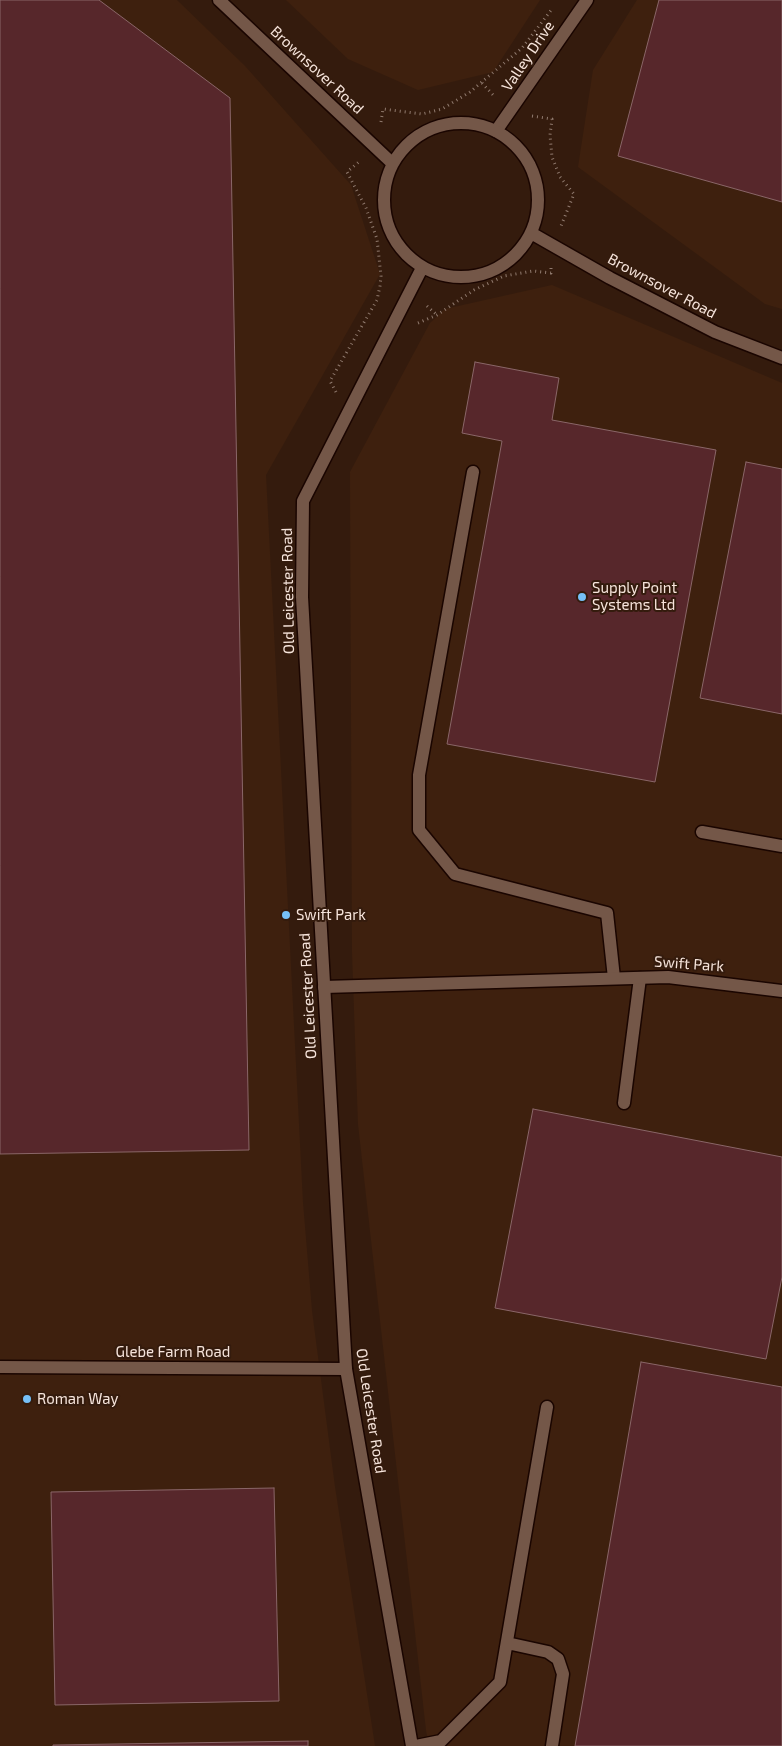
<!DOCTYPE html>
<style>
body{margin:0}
canvas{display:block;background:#341b0d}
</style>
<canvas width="782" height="1746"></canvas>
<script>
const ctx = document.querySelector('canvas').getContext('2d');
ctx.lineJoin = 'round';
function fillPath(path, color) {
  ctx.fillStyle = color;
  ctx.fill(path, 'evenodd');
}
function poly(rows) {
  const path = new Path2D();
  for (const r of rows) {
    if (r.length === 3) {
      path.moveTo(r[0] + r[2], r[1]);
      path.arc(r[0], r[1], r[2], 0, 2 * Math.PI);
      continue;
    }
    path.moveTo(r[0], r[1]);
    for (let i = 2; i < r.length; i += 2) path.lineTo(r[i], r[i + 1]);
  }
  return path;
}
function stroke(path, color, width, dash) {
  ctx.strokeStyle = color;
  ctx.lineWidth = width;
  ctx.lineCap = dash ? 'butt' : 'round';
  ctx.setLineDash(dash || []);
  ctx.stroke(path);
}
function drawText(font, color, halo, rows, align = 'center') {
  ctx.font = font + ' "Exo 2",sans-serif';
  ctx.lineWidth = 4;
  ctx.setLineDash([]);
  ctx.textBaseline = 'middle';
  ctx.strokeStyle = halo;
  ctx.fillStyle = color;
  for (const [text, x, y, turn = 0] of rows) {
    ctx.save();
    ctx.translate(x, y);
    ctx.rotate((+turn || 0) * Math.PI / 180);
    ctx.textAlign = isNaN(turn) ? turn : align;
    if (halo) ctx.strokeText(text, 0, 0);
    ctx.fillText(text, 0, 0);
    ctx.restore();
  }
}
fillPath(poly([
 [0,0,177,0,245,66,351,185,380,274,266,475,303,1203,312,1311,335,1487,375,1746,0,1746],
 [286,0,540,0,493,72,418,90,348,59],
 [637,0,782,0,782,309,765,304,578,167,593,70],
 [552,285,782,383,782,1746,429,1746,426,1730,358,1124,352,952,350,472,430,323,445,309]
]), '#3e200e');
const building = poly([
 [0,0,99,0,230,98,249,1150,0,1154,0,0],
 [659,0,782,0,782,202,618,156,659,0],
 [475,362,559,378,552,420,716,450,655,782,447,744,502,441,462,433,475,362],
 [746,462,782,469,782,714,700,698,746,462],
 [533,1109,782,1157,782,1277,766,1359,495,1308,533,1109],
 [641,1362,782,1387,782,1746,575,1746,641,1362],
 [274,1488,279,1701,55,1705,51,1492,274,1488],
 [308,1741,308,1746,53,1746,53,1745,308,1741]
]);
fillPath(building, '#57272b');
stroke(building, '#8a6668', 1);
const lane = poly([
 [473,472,419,775,419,830,455,874,607,913,614,978],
 [702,832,782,846],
 [624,1103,640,978],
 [507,1643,548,1652,558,1659,563,1674,552,1746],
 [416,1746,441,1741,500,1682,547,1407]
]);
const street = poly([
 [496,131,587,0],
 [324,987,668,977,782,991],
 [346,1369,412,1746]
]);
const secondary = poly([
 [219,0,392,163],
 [461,200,77],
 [531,233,610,278,715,332,782,358],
 [0,1367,346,1369,302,597,303,501,422,268]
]);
stroke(lane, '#1a0500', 15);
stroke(street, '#1a0500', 15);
stroke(secondary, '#1a0500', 15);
stroke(poly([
 [482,83,495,97],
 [532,116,552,119,550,135,552,157,560,177,574,194,561,226],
 [381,122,383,109,422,114,442,109,470,92,522,48,552,9],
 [427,306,437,315],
 [418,323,437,315,474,290,504,276,533,271,551,273,551,268],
 [336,392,330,381,377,300,380,286,381,276,377,239,366,208,347,172,360,161]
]), '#907a6e', 3, [1, 4]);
stroke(lane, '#745748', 12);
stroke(street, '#745748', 12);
stroke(secondary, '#745748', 12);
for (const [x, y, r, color] of [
 [582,597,5,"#76c0f7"],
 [286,915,5,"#76c0f7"],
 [27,1399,5,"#76c0f7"]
]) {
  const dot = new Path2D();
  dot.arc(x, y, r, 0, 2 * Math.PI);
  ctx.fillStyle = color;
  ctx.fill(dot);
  stroke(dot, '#341b0d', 2);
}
drawText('15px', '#f6e4db', '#341b0d', [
 ["Valley Drive",528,56,-56],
 ["Brownsover Road",317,70,43],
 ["Brownsover Road",662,286,28],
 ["Old Leicester Road",288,591,-91],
 ["Swift Park",689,964,4],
 ["Old Leicester Road",308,996,-93],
 ["Glebe Farm Road",173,1352],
 ["Old Leicester Road",371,1411,81]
]);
drawText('15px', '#f6e4db', '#341b0d', [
 ["Supply Point",592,588],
 ["Systems Ltd",592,605],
 ["Swift Park",296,915],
 ["Roman Way",37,1399]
], 'left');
</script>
